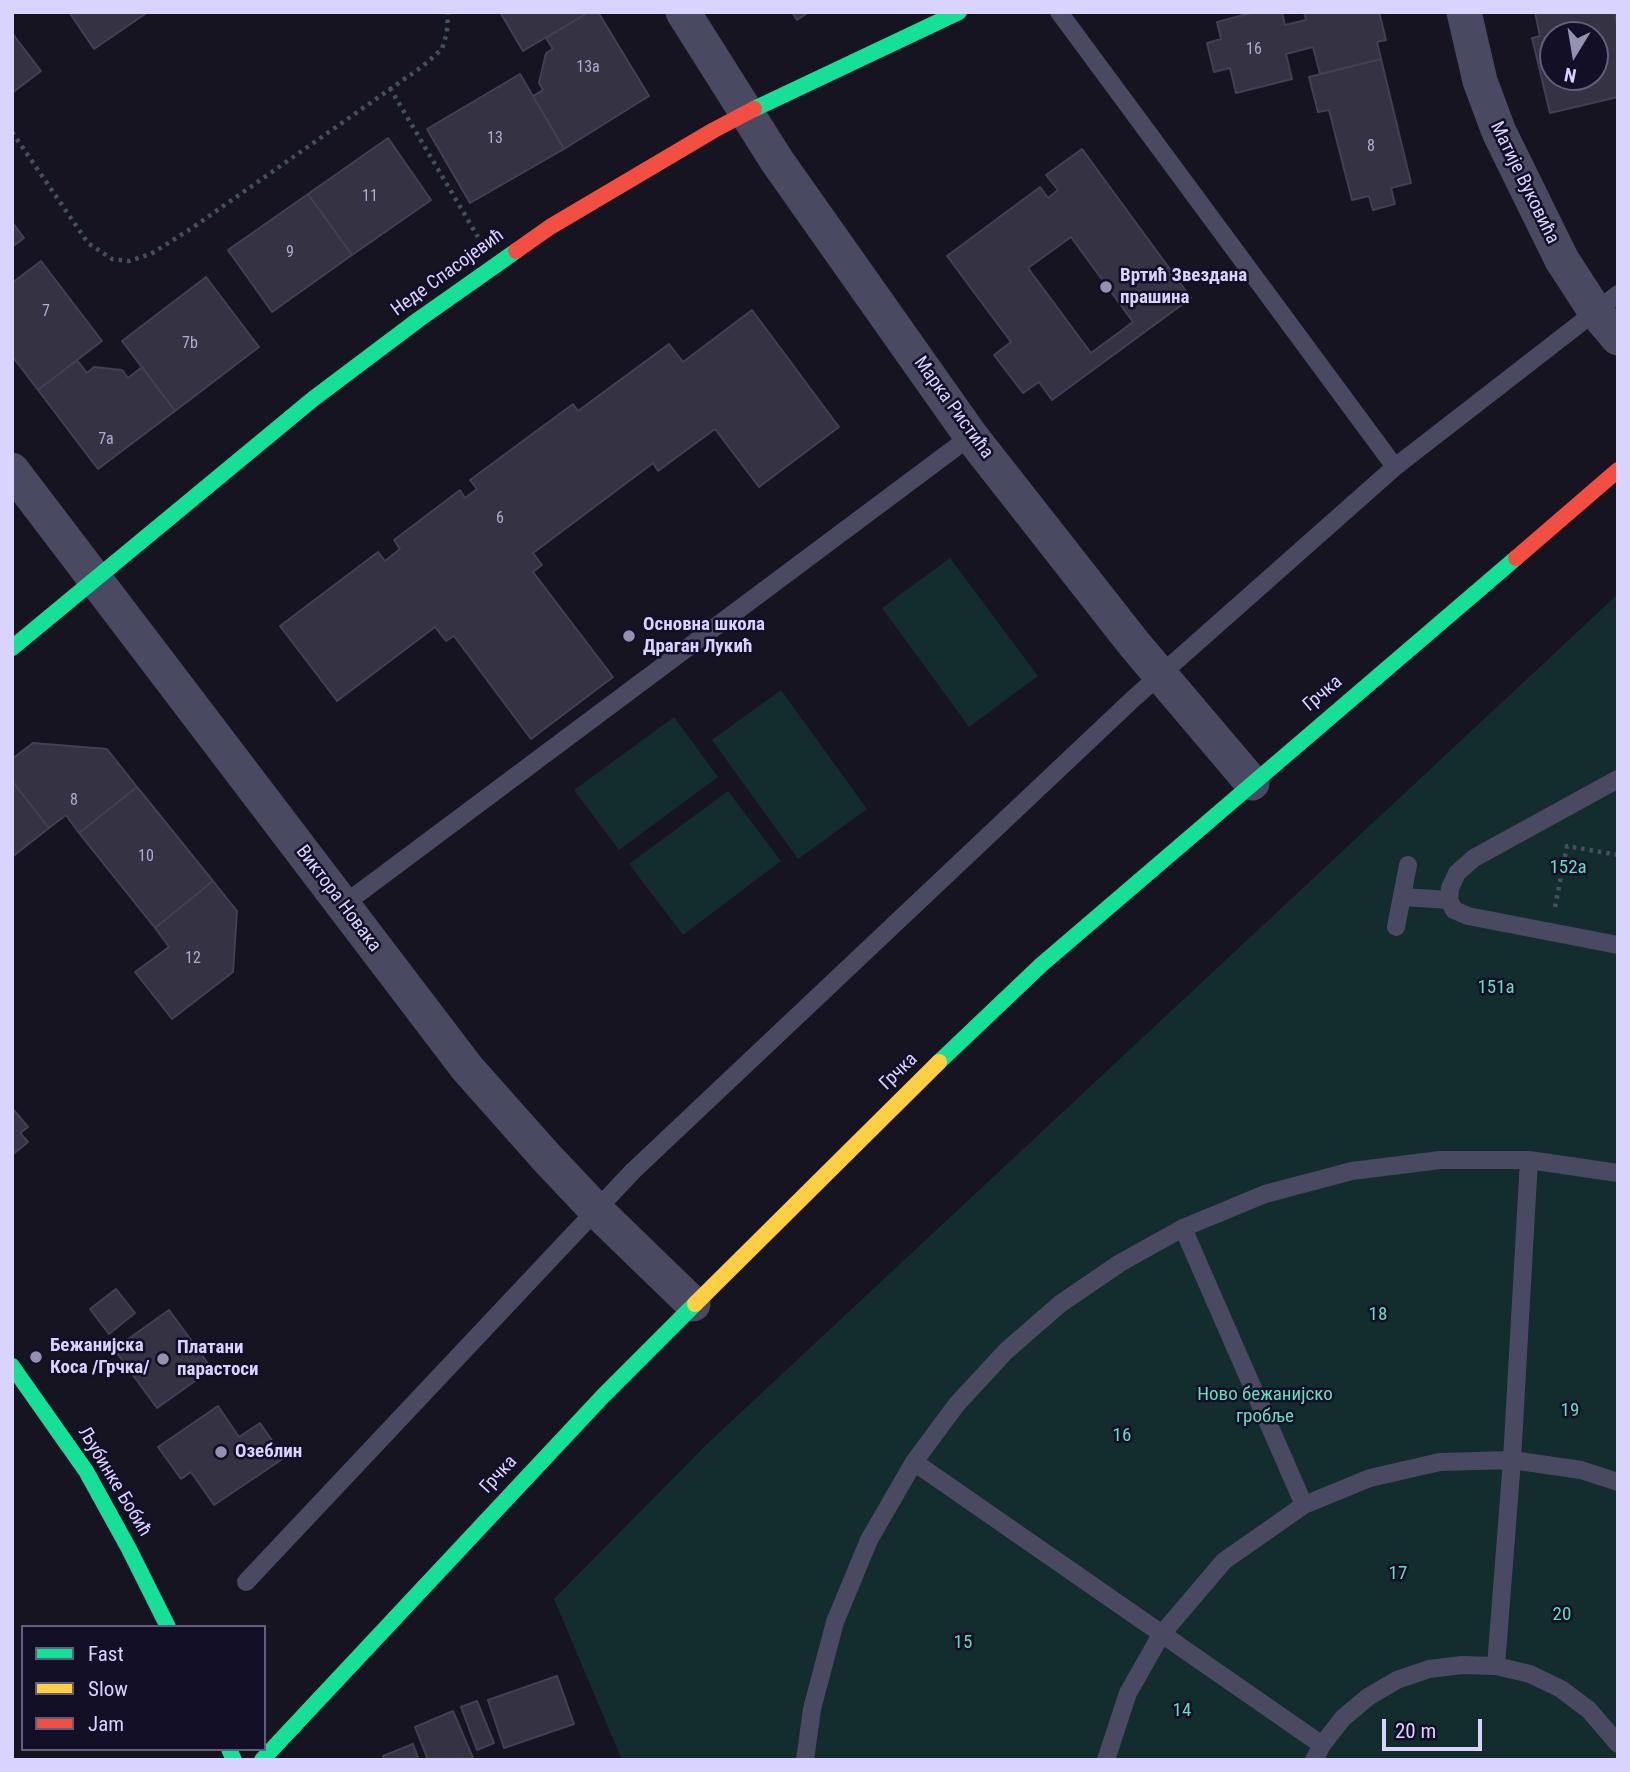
<!DOCTYPE html>
<meta charset="utf-8">
<style>
body{margin:0}
#map{position:relative;width:1630px;height:1772px;overflow:hidden;background:#161421;font-family:"Roboto Condensed",sans-serif}
canvas{display:block}
.frame{position:absolute;inset:0;border:14px solid #d9d4ff;pointer-events:none}
.legend{position:absolute;left:21px;top:1625px;width:245px;height:126px;box-sizing:border-box;background:#130f26;border:2px solid #625e7d;margin:0;padding:9px 12px;list-style:none;font-size:21px;color:#d9d4ff}
.legend li{display:flex;align-items:center;gap:14px;height:35px}
.legend b{width:35px;border:2px solid #625e7d}
.north{position:absolute;left:1539px;top:21px;width:70px;height:70px;box-sizing:border-box;background:#130f26;border:2px solid #625e7d;border-radius:50%;rotate:191deg;font-size:19px;font-weight:700;line-height:28px;text-align:center;color:#d9d4ff}
.north::after{content:'';display:block;margin:auto;width:24px;height:32px;background:#9591b1;clip-path:polygon(50% 0,100% 100%,50% 72%,0 100%)}
.scale{position:absolute;left:1382px;top:1719px;width:100px;height:32px;box-sizing:border-box;border:4px solid #d9d4ff;border-top:0;padding-left:9px;font-size:21px;line-height:24px;white-space:nowrap;color:#d9d4ff;-webkit-text-stroke:5px #130f26;paint-order:stroke}
</style>
<div id="map">
<canvas width="1630" height="1772"></canvas>
<div class="frame"></div>
<ul class="legend">
<li><b style="height:9px;background:#16e098"></b>Fast</li>
<li><b style="height:9px;background:#ffcf43"></b>Slow</li>
<li><b style="height:9px;background:#f24e42"></b>Jam</li>
</ul>
<div class="north">N</div>
<div class="scale">20 m</div>
</div>
<script>
const ctx = document.querySelector('canvas').getContext('2d');
ctx.lineJoin = 'round';
function fillPath(path, color) {
  ctx.fillStyle = color;
  ctx.fill(path, 'evenodd');
}
function poly(rows) {
  const path = new Path2D();
  for (const r of rows) {
    path.moveTo(r[0], r[1]);
    for (let i = 2; i < r.length; i += 2) path.lineTo(r[i], r[i + 1]);
  }
  return path;
}
function stroke(path, color, width, dash) {
  ctx.strokeStyle = color;
  ctx.lineWidth = width;
  ctx.lineCap = dash ? 'butt' : 'round';
  ctx.setLineDash(dash || []);
  ctx.stroke(path);
}
function drawText(font, color, halo, rows, align = 'center') {
  ctx.font = font + ' "Roboto Condensed",sans-serif';
  ctx.lineWidth = 5;
  ctx.setLineDash([]);
  ctx.textBaseline = 'middle';
  ctx.strokeStyle = halo;
  ctx.fillStyle = color;
  for (const [text, x, y, turn = 0] of rows) {
    ctx.save();
    ctx.translate(x, y);
    ctx.rotate((+turn || 0) * Math.PI / 180);
    ctx.textAlign = isNaN(turn) ? turn : align;
    if (halo) ctx.strokeText(text, 0, 0);
    ctx.fillText(text, 0, 0);
    ctx.restore();
  }
}
fillPath(poly([
 [950,558,1038,676,969,727,882,608],
 [1618,594,1618,1760,622,1760,554,1599,707,1444],
 [781,690,867,809,798,859,712,740],
 [674,717,718,777,619,850,574,790],
 [728,791,781,861,683,935,629,864]
]), '#132c2d');
const building = poly([
 [69,12,148,12,94,49,69,12],
 [500,12,589,12,523,51,500,12],
 [589,12,598,12,649,96,564,149,533,96,543,90,539,83,546,53,553,49,546,38,589,12],
 [792,12,809,12,797,20,792,12],
 [1255,12,1282,12,1285,25,1306,20,1304,12,1379,12,1386,40,1377,42,1381,59,1320,74,1313,47,1286,54,1292,79,1236,93,1230,68,1214,72,1207,43,1221,39,1217,22,1255,12],
 [1535,12,1614,12,1618,28,1618,97,1550,113,1532,38,1540,36,1535,12],
 [1553,35,1595,35,1595,77,1553,77,1553,35],
 [12,33,41,71,12,93,12,33],
 [1381,59,1411,183,1391,188,1395,204,1373,210,1369,196,1352,200,1329,110,1318,112,1309,77,1381,59],
 [520,74,564,149,470,203,427,129,520,74],
 [388,138,431,200,352,255,308,194,388,138],
 [1082,149,1191,298,1052,400,1039,382,1023,393,994,355,1011,342,947,256,1040,187,1048,198,1058,190,1046,175,1082,149],
 [1071,237,1133,322,1091,353,1028,268,1071,237],
 [308,194,352,255,272,312,228,250,308,194],
 [12,222,24,238,12,247,12,222],
 [41,261,102,341,38,390,12,356,12,283,41,261],
 [206,277,259,347,175,411,122,341,206,277],
 [752,310,839,427,759,487,715,429,658,471,653,463,533,553,542,565,533,572,613,677,531,739,454,636,446,641,435,627,337,701,280,626,378,552,385,561,400,549,394,540,460,490,465,498,477,489,470,480,573,404,578,411,669,344,683,362,752,310],
 [77,360,87,373,94,367,122,370,128,378,142,367,175,411,98,469,38,390,77,360],
 [33,743,107,749,137,787,79,833,66,815,49,828,12,781,12,759,33,743],
 [12,781,49,828,12,857,12,781],
 [137,787,213,881,155,928,79,833,137,787],
 [213,881,237,911,233,972,172,1019,135,972,169,947,155,928,213,881],
 [12,1108,28,1127,20,1133,28,1142,12,1155,12,1108],
 [116,1289,135,1313,109,1334,90,1309,116,1289],
 [169,1310,212,1369,157,1408,114,1349,169,1310],
 [218,1406,239,1437,260,1423,284,1458,214,1505,191,1472,181,1479,158,1447,218,1406],
 [557,1676,574,1724,504,1748,488,1700,557,1676],
 [477,1701,494,1743,477,1750,461,1707,477,1701],
 [453,1711,473,1758,428,1760,415,1727,453,1711],
 [413,1744,419,1760,384,1760,383,1756,413,1744]
]);
fillPath(building, '#343243');
stroke(building, '#433f54', 2);
stroke(poly([
 [390,88,478,237],
 [12,132,88,243,112,259,129,261,151,254,192,228,423,66,442,49,447,32,448,12],
 [1555,907,1567,846,1618,855]
]), '#44505f', 4.5, [3.5, 5]);
stroke(poly([
 [1059,12,1395,467],
 [1402,897,1449,900,1454,910,1468,916,1618,945],
 [1449,900,1450,888,1457,873,1474,858,1618,779],
 [343,905,971,436],
 [1396,927,1408,865],
 [1183,1228,1304,1505],
 [914,1462,1322,1745],
 [246,1582,633,1171,1133,699,1395,467,1618,294],
 [1496,1666,1512,1460,1529,1160],
 [805,1760,812,1709,835,1622,869,1540,914,1462,957,1404,1006,1351,1060,1304,1120,1263,1183,1228,1265,1194,1352,1171,1440,1160,1529,1160,1618,1173],
 [1106,1760,1128,1693,1161,1635,1224,1561,1304,1505,1370,1478,1440,1462,1512,1460,1581,1470,1618,1482],
 [1314,1760,1322,1745,1343,1718,1368,1697,1397,1680,1429,1669,1462,1665,1496,1666,1530,1674,1561,1689,1589,1710,1618,1744]
]), '#4a4962', 18);
stroke(poly([
 [683,12,777,161,971,436,1135,645,1252,783],
 [1464,12,1480,81,1499,132,1562,260,1595,311,1618,338],
 [12,470,467,1068,546,1157,596,1210,693,1304]
]), '#4a4962', 35);
stroke(poly([
 [754,109,959,12],
 [12,648,313,399,418,320,516,251],
 [939,1062,1041,965,1516,558],
 [12,1366,86,1471,129,1549,168,1627],
 [229,1749,234,1760],
 [262,1760,603,1396,695,1304]
]), '#16e098', 16);
stroke(poly([
 [695,1304,939,1062]
]), '#ffcf43', 16);
stroke(poly([
 [516,251,550,227,714,130,754,109],
 [1516,558,1618,470]
]), '#f24e42', 16);
for (const [x, y, r, color] of [
 [1106,287,7,"#9591b1"],
 [629,636,7,"#9591b1"],
 [36,1357,7,"#9591b1"],
 [163,1359,7,"#9591b1"],
 [221,1452,7,"#9591b1"]
]) {
  const dot = new Path2D();
  dot.arc(x, y, r, 0, 2 * Math.PI);
  ctx.fillStyle = color;
  ctx.fill(dot);
  stroke(dot, '#130f26', 2.5);
}
drawText('16px', '#b0acd0', null, [
 ["16",1254,50],
 ["13a",588,68],
 ["13",495,139],
 ["8",1371,147],
 ["11",370,197],
 ["9",290,253],
 ["7",46,312],
 ["7b",190,344],
 ["7a",106,440],
 ["6",500,519],
 ["8",74,801],
 ["10",146,857],
 ["12",193,959]
]);
drawText('19px', '#d9d4ff', '#130f26', [
 ["Матије Вуковића",1524,183,64],
 ["Неде Спасојевић",448,273,-36],
 ["Марка Ристића",953,408,54],
 ["Грчка",1323,694,-40],
 ["Виктора Новака",338,899,53],
 ["Грчка",899,1072,-44],
 ["Грчка",499,1475,-47],
 ["Љубинке Бобић",114,1482,59]
]);
drawText('bold 19px', '#d9d4ff', '#130f26', [
 ["Вртић Звездана",1120,276],
 ["прашина",1120,298],
 ["Основна школа",643,625],
 ["Драган Лукић",643,647],
 ["Бежанијска",50,1346],
 ["Коса /Грчка/",50,1368],
 ["Платани",177,1348],
 ["парастоси",177,1370],
 ["Озеблин",235,1452]
], 'left');
drawText('19px', '#5fe0c0', '#130f26', [
 ["152a",1568,868],
 ["151a",1496,988],
 ["18",1378,1315],
 ["Ново бежанијско",1265,1395],
 ["гробље",1265,1417],
 ["19",1570,1411],
 ["16",1122,1436],
 ["17",1398,1574],
 ["20",1562,1615],
 ["15",963,1643],
 ["14",1182,1711]
]);
</script>
